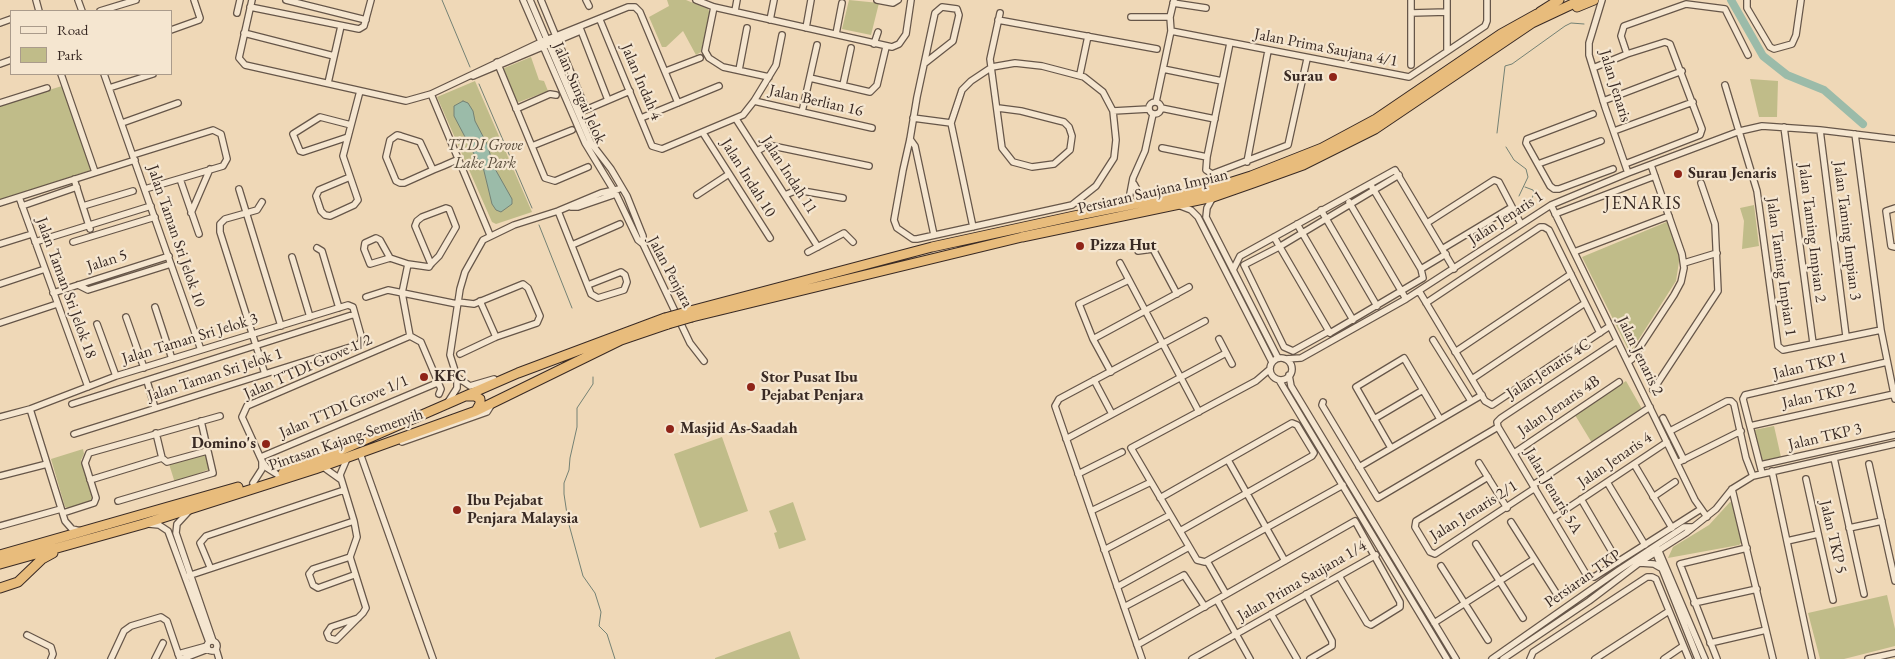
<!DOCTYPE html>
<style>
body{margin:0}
#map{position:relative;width:1895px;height:659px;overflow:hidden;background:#efd8b7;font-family:"EB Garamond",serif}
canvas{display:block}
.legend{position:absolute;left:10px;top:10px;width:162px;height:65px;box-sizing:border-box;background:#f5e6d0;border:1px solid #aa9b8b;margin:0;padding:6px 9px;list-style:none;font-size:15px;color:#392a24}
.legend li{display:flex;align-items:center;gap:10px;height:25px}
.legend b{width:25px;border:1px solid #aa9b8b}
</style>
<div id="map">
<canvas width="1895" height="659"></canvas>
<ul class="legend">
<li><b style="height:6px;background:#f5e6d0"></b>Road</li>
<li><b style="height:14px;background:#c0bc89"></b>Park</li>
</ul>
</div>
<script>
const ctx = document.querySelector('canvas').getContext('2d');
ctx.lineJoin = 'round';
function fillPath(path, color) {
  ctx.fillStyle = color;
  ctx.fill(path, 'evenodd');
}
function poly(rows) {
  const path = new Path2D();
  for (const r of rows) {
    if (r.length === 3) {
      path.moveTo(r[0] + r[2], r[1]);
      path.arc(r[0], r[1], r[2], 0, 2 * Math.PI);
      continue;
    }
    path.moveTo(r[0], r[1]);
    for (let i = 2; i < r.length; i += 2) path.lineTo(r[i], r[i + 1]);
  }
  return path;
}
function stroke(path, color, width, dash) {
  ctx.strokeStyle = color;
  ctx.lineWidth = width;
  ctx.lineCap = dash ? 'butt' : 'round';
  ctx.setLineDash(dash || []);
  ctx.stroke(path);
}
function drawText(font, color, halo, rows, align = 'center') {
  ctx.font = font + ' "EB Garamond",serif';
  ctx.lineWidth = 4.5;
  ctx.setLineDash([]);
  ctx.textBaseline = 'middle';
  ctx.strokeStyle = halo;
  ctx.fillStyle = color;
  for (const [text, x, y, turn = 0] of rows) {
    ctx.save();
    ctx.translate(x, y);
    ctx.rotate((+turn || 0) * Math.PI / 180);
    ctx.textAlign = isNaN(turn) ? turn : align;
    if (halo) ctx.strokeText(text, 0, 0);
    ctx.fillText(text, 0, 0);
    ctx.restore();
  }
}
fillPath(poly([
 [667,0,686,0,708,9,710,13,701,52,696,55,683,31,666,47,662,47,649,17,669,6],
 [849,0,879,3,871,35,842,29],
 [531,57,539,80,544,81,548,91,519,102,516,101,502,69],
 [1750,79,1778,81,1777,117,1759,117],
 [475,81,532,212,496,224,492,222,437,97],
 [62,86,91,170,0,200,0,105],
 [1754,205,1759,246,1742,249,1744,221,1740,208],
 [1669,221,1680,255,1676,281,1630,353,1582,257],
 [1626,381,1642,409,1592,443,1575,415],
 [1774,426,1781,457,1762,462,1754,430],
 [722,437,748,511,700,528,674,454],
 [83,449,84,454,81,460,92,498,91,502,71,509,65,507,51,459],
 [207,452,212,468,175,483,169,464],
 [793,502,806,540,779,549,774,533,777,532,769,511],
 [1730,502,1733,503,1742,542,1739,545,1668,558,1673,547,1709,525],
 [1887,595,1895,629,1895,646,1844,659,1820,659,1808,613],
 [790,631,800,659,715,659,715,658]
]), '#c0bc89');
const water = poly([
 [463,101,468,103,473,111,475,121,487,144,494,167,512,199,512,204,501,212,496,210,492,204,483,167,474,154,454,116,454,106,463,101]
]);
fillPath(water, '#9bbba9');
stroke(water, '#748174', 1);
stroke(poly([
 [442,0,470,67],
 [479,84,532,208],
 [1497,133,1505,66,1512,64,1565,26,1571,23,1584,24],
 [1506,147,1514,160,1526,169,1528,177,1519,196],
 [1525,187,1533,190,1534,193,1528,209],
 [539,225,572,308],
 [593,377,593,384,577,408,577,427,570,458,569,470,564,483,564,494,568,521,583,576,595,593,601,612,599,626,607,634,615,659]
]), '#748174', 1);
stroke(poly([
 [1731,0,1763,56,1787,75,1824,90,1863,124]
]), '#9bbba9', 8);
const minor = poly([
 [36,0,39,11],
 [78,0,82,11],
 [252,0,239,58,245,65,406,101,431,94,541,42,628,7,635,7,640,12,678,103],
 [286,0,366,20],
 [523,0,585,143,616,194,638,240,643,244,690,343,704,361],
 [530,0,591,143,611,169,627,196,643,236,643,244],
 [541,0,586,109],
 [586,0,589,6],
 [696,0,714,7,892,47,899,44,906,34,911,0],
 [877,0,893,3,898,0],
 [1447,0,1447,51],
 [1602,0,1589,43,1589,55,1605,107,1628,173],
 [1747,0,1747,8,1770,47,1774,49,1792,44,1796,35,1801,0],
 [1173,3,1206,8],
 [250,7,359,29,364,26,371,0],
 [714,7,705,51,709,58,723,67,769,77],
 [100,11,136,0],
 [735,11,737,0],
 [237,13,240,0],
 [1411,13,1447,12],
 [1131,17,1170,17],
 [600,20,652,146,662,149,743,115,754,101,776,65,782,35],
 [770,20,774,0],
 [998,20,1157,49],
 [0,23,11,19],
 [580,28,608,100],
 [806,28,811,0],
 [171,30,199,20,200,18,194,0],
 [1171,31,1409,77,1485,26,1487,21,1487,0],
 [244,33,334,56],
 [836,34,842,3],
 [1230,43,1207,157,1206,170,1212,174,1288,145,1307,59],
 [874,44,878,32],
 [1627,54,1621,36,1624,26,1686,4,1725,9,1748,55],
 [497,62,545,178,555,181,588,167],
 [925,63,953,41,959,15,957,9,942,7,935,13,917,97,910,139,903,170,894,220,897,228,913,239,917,239,1072,205,1096,186,1114,158,1116,140,1113,111,1103,92,1084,77,1042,66,1015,63,992,67,971,81,962,90,951,123,973,227],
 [0,64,11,60],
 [1411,65,1411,0],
 [1593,68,1627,54,1665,42,1670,44,1702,129,1700,135,1625,164],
 [1163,69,1222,81],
 [739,70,747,28],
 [666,71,700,58],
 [61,74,95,172],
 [104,74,201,350],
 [1080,74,1088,36],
 [473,76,578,32,580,28],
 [810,78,870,92,877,85,886,47],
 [328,83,341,26],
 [843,85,851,48],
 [1725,85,1757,191,1778,346,1783,350,1881,330],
 [109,88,153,74],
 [431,94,490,235],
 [754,101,872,128],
 [1603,101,1682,71],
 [1155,108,6],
 [1156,102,1171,31,1170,17,1174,0],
 [0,103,47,88],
 [998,108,1021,111,1064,122,1069,127,1072,136,1070,150,1054,164,1032,167,1013,162,1002,148,990,59,1000,13],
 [1161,108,1215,119],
 [516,109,550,94,556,95],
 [583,111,630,91],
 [1113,111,1149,109],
 [802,112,817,45],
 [1593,114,1527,139,1526,143,1550,186,1554,189,1559,189,1613,169],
 [641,118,719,86],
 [913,118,951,123],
 [736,119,818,247],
 [122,123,178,103],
 [1784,127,1813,343],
 [1820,130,1846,336],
 [1614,131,1693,102],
 [703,133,770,238],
 [1855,134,1881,330,1895,399],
 [348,137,303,152,300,151,293,134,320,117,351,125],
 [910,139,915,146,934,235],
 [532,146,572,130],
 [1162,148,1207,157],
 [757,151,768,145,869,166],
 [133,155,213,130,221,134,227,159,223,166,145,189],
 [1247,162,1268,51],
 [1538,164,1601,141],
 [433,170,420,142,401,136,397,135,390,140,386,157,396,181,400,183,404,183,433,170,443,166,459,159],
 [350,177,319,190,316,196,321,211,325,215,330,216,354,205,358,200,343,156,360,91],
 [74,179,90,229],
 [180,179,199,234],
 [1134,184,1140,195,1148,201],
 [239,189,281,326],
 [697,195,729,174],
 [785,195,797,190,843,198],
 [19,197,88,387],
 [1213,197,1207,208,1206,217,1278,358],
 [262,202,257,210,225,219,220,224,220,232,265,374],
 [1349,202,1406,299],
 [0,203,135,160],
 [1124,205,1129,199,1133,178,1145,151,1153,114],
 [1178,205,1191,210,1198,217,1272,362],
 [1551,205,1695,500,1707,517],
 [22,206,77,187],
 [83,206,133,191],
 [571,207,578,207,616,194],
 [1895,208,1886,211,1891,246,1895,247],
 [1321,210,1377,306],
 [558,211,591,294,598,298,624,290,627,282,625,275,621,272,588,285],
 [191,213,210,169],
 [1555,214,1655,176],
 [1427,223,1494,180,1499,182,1521,224],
 [1297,224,1353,320],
 [1274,237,1330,333],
 [35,242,151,206],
 [73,242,155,217],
 [0,244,32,234],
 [572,245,620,224],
 [317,248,322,251,339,308],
 [1442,249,1512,207],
 [1138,251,1153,249,1177,294],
 [808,252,844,233,853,242],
 [1574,252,1669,216],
 [292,257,310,317],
 [390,258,370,264,364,249,365,243,376,238,380,240,390,258,408,264,402,293,410,336],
 [1120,263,1199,412],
 [1684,263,1717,253],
 [408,264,429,267,431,264,439,256,456,227,449,209,446,208,422,217,417,221,415,226,431,264],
 [1421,269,1446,254],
 [1233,270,1240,256,1395,170,1454,269],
 [0,284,45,269],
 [78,285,88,290,171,264],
 [1419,291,1485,401,1492,405,1610,326],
 [53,293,169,256],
 [366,297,388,290,457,304],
 [480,301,496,337],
 [458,302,474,304,523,284,528,288,540,316,537,323,496,337,460,354],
 [1426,303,1540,227,1544,227,1549,230,1600,333],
 [155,307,172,359],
 [126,317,144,368],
 [0,323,57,304],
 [97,324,116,376],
 [1329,331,1293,351,1284,347,1244,265,1279,247,1399,175],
 [1330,333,1423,278,1421,269,1372,187],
 [1093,339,1189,287],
 [1219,339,1232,364],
 [1433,340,1471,401],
 [1617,341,1501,418,1497,422,1498,427,1586,574,1590,576,1594,577,1701,509],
 [1455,352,1571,274],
 [1281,369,11],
 [1285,359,1301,358,1406,299,1551,205,1628,173,1740,131,1762,126,1820,130,1895,139],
 [1628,362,1632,359,1674,295,1681,282,1684,268,1682,254,1651,165],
 [1270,369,1256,381,1131,448,1197,560,1205,562,1343,485],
 [1111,372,1093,339,1079,304,1129,280],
 [1289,375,1291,386,1456,659],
 [457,377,470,386,494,379],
 [1472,379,1585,303],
 [1094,380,1112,414],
 [1279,380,1447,659],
 [147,381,155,408],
 [1653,390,1718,291,1715,224,1701,183],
 [448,402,457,388,457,377,450,355,460,289,465,272,483,240,514,225,558,211,601,193,619,189],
 [1323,402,1322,405,1378,498,1498,427],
 [72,404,355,314],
 [30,409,65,521,72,529,81,531],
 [0,417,30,409,116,376,348,305,353,307,362,339,360,344,74,434],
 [1663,418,1684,460],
 [1374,419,1423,390],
 [1750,426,1894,394],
 [1670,431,1727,401,1731,401,1734,404,1746,458,1753,476],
 [156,433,162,458],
 [1066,439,1226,353],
 [402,442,487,412,492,404],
 [1391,448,1356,387,1404,358,1440,419],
 [1514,453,1619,382],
 [361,456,433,659],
 [261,457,437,383],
 [1834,458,1864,594],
 [1228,460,1285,561],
 [346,461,340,475,354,521,357,537,350,557],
 [1479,463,1507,508],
 [1677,463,1741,431],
 [1634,464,1672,528],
 [1869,464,1895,581],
 [1760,465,1895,435],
 [1359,467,1482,395],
 [326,469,340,479],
 [1772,471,1812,659],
 [1762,473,1743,399,1745,395,1887,362],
 [1078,474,1122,452],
 [278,475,267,468,262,461,242,417,247,406,410,336,421,342,441,389,439,394],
 [0,476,47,464],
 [1488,477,1416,521,1415,527,1430,552,1435,554,1535,488],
 [1806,479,1833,600],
 [90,480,162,458,167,462,207,451],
 [1607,482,1645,545],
 [253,483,262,469,262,461],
 [1533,485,1650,407],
 [1732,489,1773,659],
 [1653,497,1675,482],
 [1160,498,1292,423,1297,425,1314,453,1312,456,1180,531],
 [1581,499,1618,562],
 [118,501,213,473,201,421],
 [189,511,177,524,176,533,213,641],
 [1091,511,1151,482],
 [63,513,94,503,96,498,85,463,89,453,220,416],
 [1553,518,1667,442],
 [1511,522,1558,596],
 [149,524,159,525,168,531,209,642],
 [0,526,61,509],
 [1849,528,1882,521],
 [1787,541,1818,534],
 [1476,544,1523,618],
 [1658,549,1705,659],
 [1104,550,1170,515],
 [1655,551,1698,659],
 [350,557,366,608,363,613,336,640,329,638,327,633,331,627,358,618],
 [350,557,313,569,309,574,313,585,318,588,354,575],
 [1207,561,1226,594],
 [1640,563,1654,564,1661,568],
 [1441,566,1488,640],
 [210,567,200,543,206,536,344,490],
 [185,577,354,521],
 [1117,587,1189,547],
 [1306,594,1332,641,1332,646,1310,659],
 [1217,600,1250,659],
 [1694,603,1757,589],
 [1124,607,1184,575,1205,607],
 [1271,614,1297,659],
 [1434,623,1534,559],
 [27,635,51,647,53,654,51,659],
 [212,646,5],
 [1710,643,1766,630],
 [1137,645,1355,521,1400,602,1400,607,1371,625,1367,623,1339,576],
 [216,649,219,659],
 [178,654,207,646],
 [111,659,124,631,131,626,161,617,167,621,180,659],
 [155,659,163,643],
 [182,659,208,649],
 [1142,659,1055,406,1059,399,1205,321],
 [1192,659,1376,555],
 [1492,659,1619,570,1684,527,1692,527],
 [1503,659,1589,601,1639,563,1686,533,1716,509,1732,489,1753,476,1895,444],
 [1530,659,1533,652,1647,577,1652,577,1656,579,1689,659],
 [1595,659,1669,611],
 [1664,659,1683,646],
 [1717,659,1680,564,1747,548],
 [1868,659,1895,653]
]);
const highway = poly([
 [1577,7,1594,0],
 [1540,12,1559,0],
 [690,311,932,247,1074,216,1210,189,1251,176,1322,148,1376,119,1501,34,1537,14],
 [692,317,1022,237,1213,197,1253,183,1303,165,1375,129,1532,23,1581,0],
 [467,396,475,396,480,399,480,404,476,411],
 [283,473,314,462,518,373,665,318],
 [0,555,238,487],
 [0,564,143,524,315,469,476,411,621,340,668,324],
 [0,588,18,582,42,559,53,553]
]);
stroke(minor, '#665649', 8);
stroke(highway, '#392a24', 11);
stroke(minor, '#f5e6d0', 5.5);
stroke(highway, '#e8bc7c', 9);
const highwayBridge = poly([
 [665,318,690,311],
 [668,324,692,317]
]);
stroke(highwayBridge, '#392a24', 11, []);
stroke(highwayBridge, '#e8bc7c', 9);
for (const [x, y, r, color] of [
 [1333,77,5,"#8f2418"],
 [1678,174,5,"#8f2418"],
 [1080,246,5,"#8f2418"],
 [424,377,5,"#8f2418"],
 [751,387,5,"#8f2418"],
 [670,429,5,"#8f2418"],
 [266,444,5,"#8f2418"],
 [457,510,5,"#8f2418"]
]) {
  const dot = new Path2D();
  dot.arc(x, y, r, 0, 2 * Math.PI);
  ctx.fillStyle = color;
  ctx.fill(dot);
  stroke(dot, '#f5e6d0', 2);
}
drawText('16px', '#392a24', '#f5e6d0', [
 ["Jalan Prima Saujana 4/1",1326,48,11],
 ["Jalan Indah 4",641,82,67],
 ["Jalan Jenaris",1615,86,73],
 ["Jalan Sungai Jelok",579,93,66],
 ["Jalan Berlian 16",816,101,13],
 ["Jalan Indah 11",789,175,57],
 ["Jalan Indah 10",748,178,58],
 ["Persiaran Saujana Impian",1153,192,-13],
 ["Jalan Jenaris 1",1506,218,-33],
 ["Jalan Taming Impian 3",1847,231,83],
 ["Jalan Taming Impian 2",1812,233,83],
 ["Jalan Taman Sri Jelok 10",176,236,71],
 ["Jalan 5",107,261,-18],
 ["Jalan Taming Impian 1",1781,267,82],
 ["Jalan Penjara",670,272,62],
 ["Jalan Taman Sri Jelok 18",66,288,70],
 ["Jalan Taman Sri Jelok 3",190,339,-17],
 ["Jalan Jenaris 2",1640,356,64],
 ["Jalan TKP 1",1810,366,-13],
 ["Jalan TTDI Grove 1/2",308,367,-24],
 ["Jalan Jenaris 4C",1549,369,-33],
 ["Jalan Taman Sri Jelok 1",215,375,-18],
 ["Jalan TKP 2",1819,396,-12],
 ["Jalan Jenaris 4B",1559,406,-34],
 ["Jalan TTDI Grove 1/1",344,407,-23],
 ["Jalan TKP 3",1825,437,-13],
 ["Pintasan Kajang-Semenyih",346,440,-19],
 ["Jalan Jenaris 4",1615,460,-34],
 ["Jalan Jenaris 5A",1553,491,59],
 ["Jalan Jenaris 2/1",1474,511,-32],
 ["Jalan TKP 5",1833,537,77],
 ["Persiaran TKP",1583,579,-35],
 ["Jalan Prima Saujana 1/4",1302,581,-30]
]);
drawText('bold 16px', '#392a24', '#f5e6d0', [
 ["Surau",1323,77,"right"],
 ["Surau Jenaris",1688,174],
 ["Pizza Hut",1090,246],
 ["KFC",434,377],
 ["Stor Pusat Ibu",761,378],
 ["Pejabat Penjara",761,396],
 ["Masjid As-Saadah",680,429],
 ["Domino's",256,444,"right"],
 ["Ibu Pejabat",467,501],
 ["Penjara Malaysia",467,519]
], 'left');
drawText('italic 16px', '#5b4e3d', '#f5e6d0', [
 ["TTDI Grove",485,146],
 ["Lake Park",485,164]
]);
ctx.letterSpacing = '1px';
drawText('18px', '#392a24', '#f5e6d0', [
 ["JENARIS",1643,204]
]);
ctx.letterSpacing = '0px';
</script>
